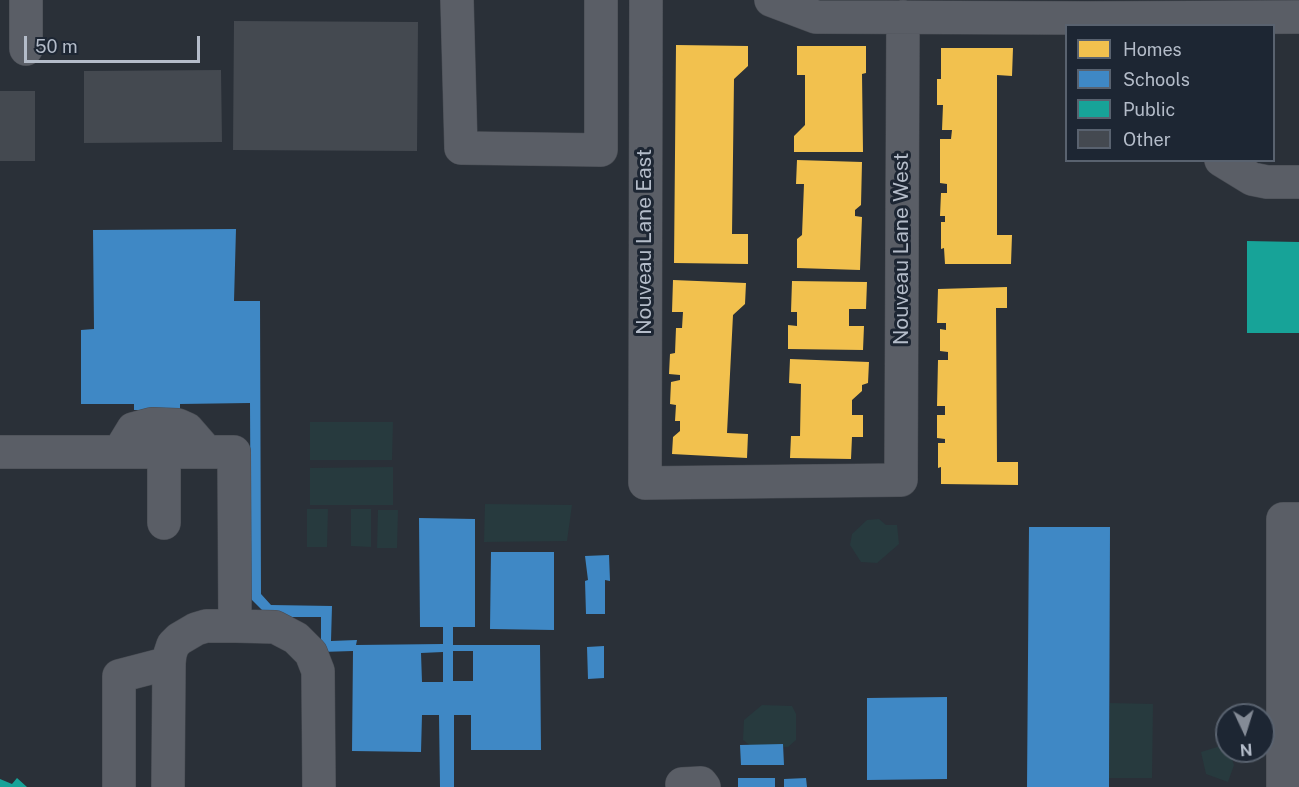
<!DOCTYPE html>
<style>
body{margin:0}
#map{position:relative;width:1299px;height:787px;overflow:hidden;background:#2a3038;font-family:"Public Sans",sans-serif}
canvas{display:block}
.legend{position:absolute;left:1065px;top:24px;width:210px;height:138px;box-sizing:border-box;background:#1d2633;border:2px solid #59626f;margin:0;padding:8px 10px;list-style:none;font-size:18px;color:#b4bcc9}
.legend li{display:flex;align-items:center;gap:12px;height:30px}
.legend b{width:30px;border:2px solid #59626f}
.north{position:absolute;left:1215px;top:703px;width:60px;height:60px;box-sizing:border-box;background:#1d2633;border:2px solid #59626f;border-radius:50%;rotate:176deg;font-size:16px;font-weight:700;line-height:24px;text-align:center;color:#b4bcc9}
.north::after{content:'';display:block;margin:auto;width:21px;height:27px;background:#848b96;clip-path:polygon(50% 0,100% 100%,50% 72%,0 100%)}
.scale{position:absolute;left:24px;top:36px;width:176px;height:27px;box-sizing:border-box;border:3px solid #b4bcc9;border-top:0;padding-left:8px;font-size:18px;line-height:21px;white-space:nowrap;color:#b4bcc9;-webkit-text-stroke:4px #1d2633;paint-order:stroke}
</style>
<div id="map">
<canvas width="1299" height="787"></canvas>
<ul class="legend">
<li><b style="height:16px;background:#f2c14e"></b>Homes</li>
<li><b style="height:16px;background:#3f88c5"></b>Schools</li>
<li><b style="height:16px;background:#17a398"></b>Public</li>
<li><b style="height:16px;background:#444950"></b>Other</li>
</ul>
<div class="north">N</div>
<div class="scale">50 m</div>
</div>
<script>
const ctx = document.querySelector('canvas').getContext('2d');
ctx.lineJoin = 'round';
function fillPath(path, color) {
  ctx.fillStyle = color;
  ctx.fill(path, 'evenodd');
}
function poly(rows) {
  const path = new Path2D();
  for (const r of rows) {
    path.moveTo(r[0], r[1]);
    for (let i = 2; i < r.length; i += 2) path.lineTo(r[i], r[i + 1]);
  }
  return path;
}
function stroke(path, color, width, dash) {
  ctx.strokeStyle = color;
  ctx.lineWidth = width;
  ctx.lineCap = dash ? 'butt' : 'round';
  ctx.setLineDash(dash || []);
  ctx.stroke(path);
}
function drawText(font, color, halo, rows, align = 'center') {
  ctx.font = font + ' "Public Sans",sans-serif';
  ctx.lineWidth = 6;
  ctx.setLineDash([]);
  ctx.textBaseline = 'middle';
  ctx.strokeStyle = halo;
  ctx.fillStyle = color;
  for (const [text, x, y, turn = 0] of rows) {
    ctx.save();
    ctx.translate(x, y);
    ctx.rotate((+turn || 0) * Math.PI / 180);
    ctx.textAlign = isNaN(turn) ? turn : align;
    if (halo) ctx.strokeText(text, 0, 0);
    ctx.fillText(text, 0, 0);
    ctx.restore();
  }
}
fillPath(poly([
 [310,422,393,422,392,460,310,460],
 [393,467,393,505,310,505,310,468],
 [485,504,572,505,567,541,484,542],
 [307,509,328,509,327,547,307,547],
 [351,509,371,509,371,547,351,546],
 [378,510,398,510,397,548,377,548],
 [879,519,886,525,897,525,899,544,877,563,861,562,850,545,852,534,867,520],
 [1110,703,1153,704,1152,778,1109,778],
 [762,705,792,706,796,714,796,740,788,747,751,746,743,740,744,720],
 [1227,744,1227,751,1229,751,1234,765,1228,782,1206,774,1201,752]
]), '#273a3e');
fillPath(poly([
 [676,45,748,46,748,66,734,79,732,234,748,234,748,264,674,263],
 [797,46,866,46,866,73,862,74,863,152,794,152,794,136,805,125,805,75,797,75],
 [941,48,1013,48,1012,76,997,75,997,235,1012,235,1011,264,945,264,944,248,941,249,941,222,945,222,945,216,940,216,941,193,947,193,947,184,940,183,940,139,951,139,952,130,942,130,943,105,937,105,937,79,941,79],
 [797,160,862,162,861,205,855,210,855,216,862,217,860,270,797,268,797,239,802,235,804,184,796,184],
 [673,280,746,283,745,304,733,315,727,433,748,434,747,458,672,454,673,437,680,431,680,421,675,421,676,405,670,404,671,382,680,380,680,375,669,374,670,354,675,353,676,328,682,328,683,312,672,312],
 [792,281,867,282,866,309,849,309,849,326,864,326,863,350,788,349,788,325,797,326,797,312,791,312],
 [1007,287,1007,308,996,308,997,462,1018,462,1018,485,941,484,941,467,938,468,938,443,945,443,945,439,937,438,937,415,945,415,945,406,937,406,938,360,948,360,948,352,940,351,940,329,946,330,946,323,937,323,938,289],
 [790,359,869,362,868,383,862,385,862,391,852,400,852,415,863,415,863,437,852,437,851,459,790,458,791,436,800,436,801,384,789,383]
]), '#f2c14e');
fillPath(poly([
 [236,229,234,301,260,301,261,594,271,605,332,606,331,641,357,640,356,645,443,644,443,627,420,627,419,518,475,519,475,627,453,627,453,645,540,645,541,750,471,750,471,715,454,715,454,787,440,787,439,715,422,715,421,752,352,751,353,651,321,652,321,617,269,617,251,599,250,403,180,404,180,410,134,410,134,404,81,404,81,330,94,329,93,230],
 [453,651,473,651,473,681,453,681],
 [443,652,443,682,422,682,421,653],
 [1029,527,1110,527,1109,787,1027,787],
 [491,552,554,552,554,630,490,629],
 [609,555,610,581,605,580,605,614,586,614,585,581,588,580,585,556],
 [604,646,604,678,588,679,587,647],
 [947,697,947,779,867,780,867,698],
 [783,744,784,765,741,765,740,745],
 [738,778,775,778,775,787,738,787],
 [806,778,807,787,784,787,784,779]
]), '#3f88c5');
fillPath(poly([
 [1247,241,1299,242,1299,333,1247,333],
 [17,778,27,787,0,787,0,779,12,784]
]), '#17a398');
fillPath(poly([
 [234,21,418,22,417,151,233,150],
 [221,70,222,142,84,143,84,71],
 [0,91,35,91,35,161,0,161]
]), '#444950');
const minor = poly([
 [457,0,461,148,601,150,601,0],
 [646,0,645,483,901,480,903,17],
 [771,0,816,17,1088,18,1299,17],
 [26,49,26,0],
 [1221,160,1252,179,1267,182,1299,182],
 [0,452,234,452,235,626],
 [119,452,133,429,152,424,178,425,187,429,207,452],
 [164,523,164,452],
 [682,784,701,783,704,787],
 [119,787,119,676,169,663],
 [168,787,169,663,170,654,173,645,179,639,196,629,206,626,235,626,275,627,296,638,311,653,318,671,319,787],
 [1283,787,1283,519,1299,519]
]);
stroke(minor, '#484c53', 34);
stroke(minor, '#5a5e66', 33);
drawText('21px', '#b4bcc9', '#1d2633', [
 ["Nouveau Lane East",645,242,-90],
 ["Nouveau Lane West",902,249,-90]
]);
</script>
